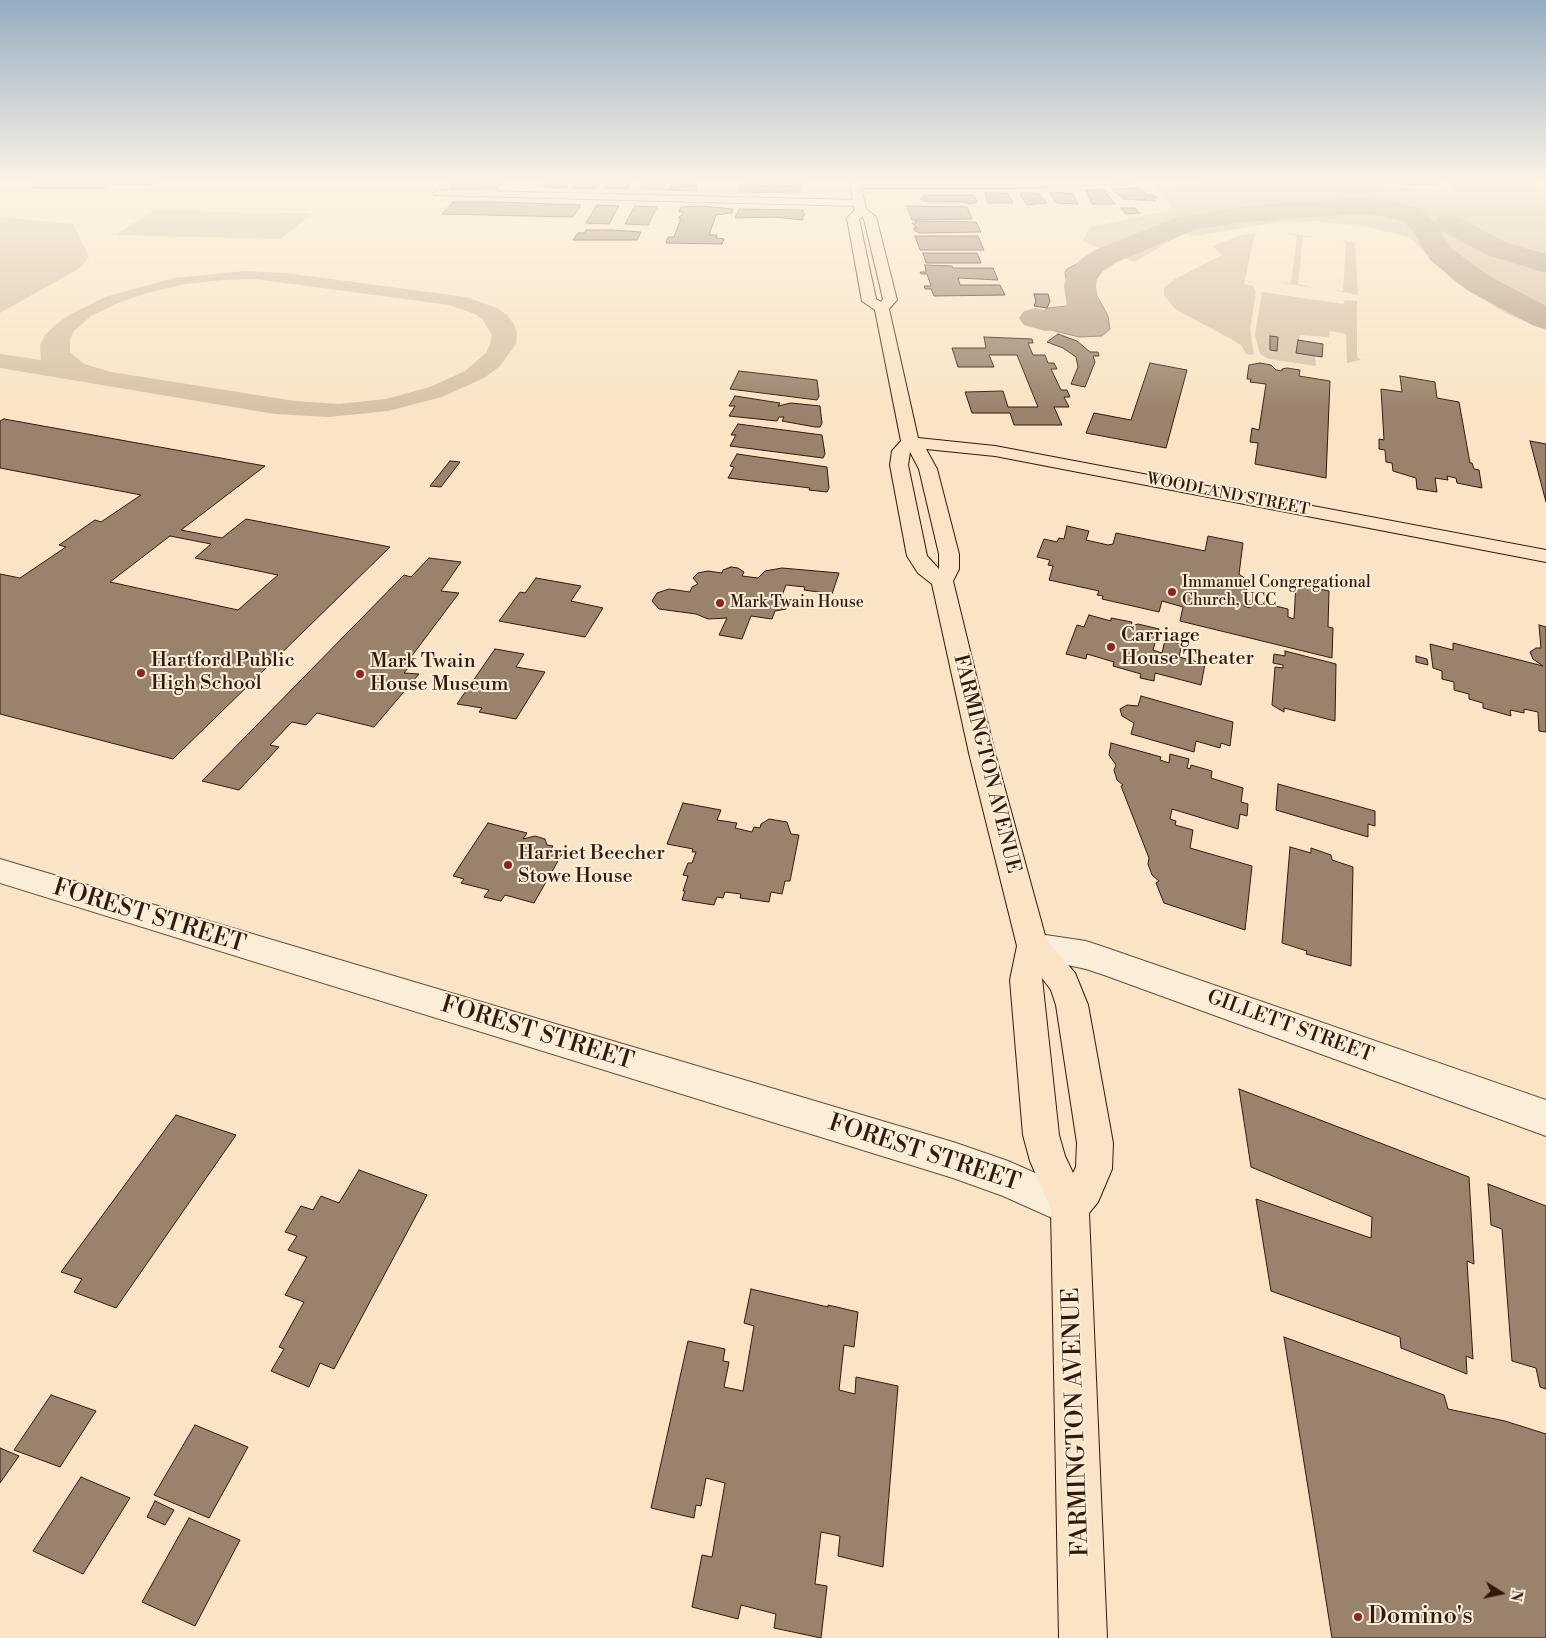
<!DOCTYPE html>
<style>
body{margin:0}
#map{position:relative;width:1546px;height:1638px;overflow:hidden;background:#f9e5c5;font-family:"Libre Bodoni",serif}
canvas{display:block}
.north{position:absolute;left:1476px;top:1568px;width:50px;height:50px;-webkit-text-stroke:4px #fbeed9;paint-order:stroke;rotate:100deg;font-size:14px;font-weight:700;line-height:20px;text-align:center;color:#33190c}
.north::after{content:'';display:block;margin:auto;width:18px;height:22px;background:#33190c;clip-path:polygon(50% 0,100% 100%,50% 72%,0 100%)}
</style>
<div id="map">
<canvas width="1546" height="1638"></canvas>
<div class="north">N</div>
</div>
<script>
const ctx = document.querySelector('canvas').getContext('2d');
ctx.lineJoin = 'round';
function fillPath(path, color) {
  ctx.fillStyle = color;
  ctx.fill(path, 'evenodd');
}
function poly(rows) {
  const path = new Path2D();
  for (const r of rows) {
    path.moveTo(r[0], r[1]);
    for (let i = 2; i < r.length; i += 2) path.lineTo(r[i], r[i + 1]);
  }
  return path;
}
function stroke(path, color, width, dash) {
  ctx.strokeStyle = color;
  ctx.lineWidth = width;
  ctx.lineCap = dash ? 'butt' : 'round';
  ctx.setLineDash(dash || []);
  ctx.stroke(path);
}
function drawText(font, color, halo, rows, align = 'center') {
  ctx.font = font + ' "Libre Bodoni",serif';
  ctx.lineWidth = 4;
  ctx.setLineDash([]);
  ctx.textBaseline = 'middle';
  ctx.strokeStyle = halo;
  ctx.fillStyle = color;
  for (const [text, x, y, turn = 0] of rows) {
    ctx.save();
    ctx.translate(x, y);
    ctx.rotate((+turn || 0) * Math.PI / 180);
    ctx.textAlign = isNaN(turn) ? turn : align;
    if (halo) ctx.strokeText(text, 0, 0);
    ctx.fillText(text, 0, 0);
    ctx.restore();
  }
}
fillPath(poly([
 [1266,180,1363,180,1375,184,1453,192,1445,180,1526,180,1546,191,1546,330,1507,314,1455,282,1409,237,1372,228,1319,221,1277,222,1196,236,1183,233,1135,262,1082,241,1091,227,1170,210,1170,205,1153,186],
 [155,210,231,212,313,213,281,239,115,235],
 [0,217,73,224,89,257,80,268,0,313],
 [1255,233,1244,284,1253,286,1256,292,1250,330,1254,353,1252,355,1246,354,1241,345,1231,339,1175,309,1164,295,1164,288,1175,279,1222,255,1212,246,1242,235],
 [1286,233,1316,237,1303,237,1298,284,1313,288,1277,282,1291,283,1297,236],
 [1333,239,1355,243,1358,295,1332,290,1343,291,1346,242],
 [245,271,286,273,466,297,497,308,507,315,514,324,517,334,516,344,499,367,484,378,442,397,388,411,329,417,275,414,0,368,0,354,41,360,40,345,45,335,55,325,69,315,105,297,174,278],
 [255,279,449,305,475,314,483,320,492,335,490,344,486,353,465,371,430,387,386,399,339,404,295,401,111,372,84,364,70,352,70,339,74,331,91,316,118,303,150,292,186,284,222,280],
 [1262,292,1343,304,1345,300,1357,301,1357,357,1361,360,1347,363,1346,334,1330,331,1329,337,1325,337,1300,335,1296,353,1315,356,1316,366,1269,359,1260,354,1255,335]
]), '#d7c2a6');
const water = poly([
 [1095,254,1114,261,1105,267,1094,282,1093,289,1108,316,1110,329,1102,336,1079,337,1043,328,1037,321,1038,314,1048,308,1067,306,1074,300,1067,283,1065,273,1067,269,1095,254]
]);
fillPath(water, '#b6a086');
stroke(water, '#826a55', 1);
fillPath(poly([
 [1356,198,1386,200,1422,209,1435,222,1438,217,1448,215,1458,217,1507,243,1546,254,1546,273,1487,255,1440,230,1451,248,1489,276,1546,306,1546,329,1534,326,1467,290,1430,260,1412,230,1402,221,1385,216,1356,214,1244,222,1194,230,1117,262,1103,271,1097,277,1096,286,1100,309,1093,321,1064,330,1045,331,1024,325,1019,318,1024,311,1036,308,1047,311,1067,308,1064,286,1067,275,1081,259,1095,250,1175,218,1244,206,1356,198]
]), '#b6a086');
const building = poly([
 [47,180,156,180,148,185,110,185,103,188,32,188,47,180],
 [457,180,505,180,497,189,449,188,457,180],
 [549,180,571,180,566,188,543,187,549,180],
 [578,180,597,180,603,181,597,188,572,188,578,180],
 [609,180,631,180,627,189,604,188,609,180],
 [645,180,667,180,663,190,639,189,645,180],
 [673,180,694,180,692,185,697,185,697,191,666,190,669,189,673,180],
 [802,180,802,182,743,181,743,180,802,180],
 [1376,180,1430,180,1433,185,1408,185,1376,180],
 [740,185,780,186,801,185,799,193,738,192,740,185],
 [1139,188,1147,195,1154,195,1157,198,1152,198,1156,201,1124,199,1112,189,1139,188],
 [1086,190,1104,190,1115,204,1092,204,1086,190],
 [1057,192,1073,194,1078,204,1057,203,1050,193,1058,193,1057,192],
 [985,193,1007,193,1013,203,988,203,985,193],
 [1021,193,1038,193,1047,203,1027,205,1020,195,1021,193],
 [925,195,974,195,977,202,968,204,967,202,928,202,920,199,925,195],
 [453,202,497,202,581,205,573,217,442,214,453,202],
 [597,205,619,206,609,224,586,223,597,205],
 [635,206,657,207,648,225,625,224,635,206],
 [701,206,733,209,732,213,716,215,709,235,717,235,716,238,724,239,722,244,666,243,668,237,674,237,681,218,678,218,683,214,683,212,679,212,681,207,701,206],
 [907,206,967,207,972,219,912,220,907,206],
 [1121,208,1135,208,1140,213,1126,214,1121,208],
 [739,209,803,210,803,214,806,214,803,216,803,220,774,217,735,218,739,209],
 [915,221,976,222,981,232,919,233,914,230,914,228,917,228,912,223,916,224,915,221],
 [586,230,612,230,641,232,637,240,573,240,578,233,584,233,586,230],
 [915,236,978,236,984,250,920,250,915,236],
 [923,253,977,253,981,263,926,263,923,253],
 [925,265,952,266,953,268,993,268,998,280,958,278,960,285,1000,285,1005,295,934,296,931,289,925,289,924,286,931,286,927,274,921,274,920,272,926,272,925,265],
 [1034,294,1048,294,1050,301,1047,308,1034,306,1036,301,1034,294],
 [1058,334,1077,341,1090,352,1098,352,1099,356,1093,356,1095,362,1085,387,1071,384,1078,367,1076,357,1063,348,1047,342,1058,334],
 [1270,336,1278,337,1277,351,1270,350,1270,336],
 [984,337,1032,339,1033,343,1028,343,1033,355,1045,355,1048,363,1054,363,1057,369,1051,369,1061,390,1067,390,1070,397,1064,397,1069,407,1054,407,1062,425,1014,425,1010,413,972,413,965,392,1003,391,1008,407,1038,407,1017,355,989,355,994,367,958,367,952,348,986,348,984,337],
 [1298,340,1323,344,1322,357,1296,353,1298,340],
 [1150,363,1187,370,1166,448,1086,433,1094,413,1131,420,1150,363],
 [1260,363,1271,365,1276,370,1282,371,1282,369,1287,368,1300,370,1299,376,1330,381,1326,478,1255,464,1258,443,1250,442,1252,428,1259,430,1266,384,1250,382,1251,379,1247,379,1249,365,1260,363],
 [739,371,817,380,819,396,817,400,730,389,739,371],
 [1400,376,1435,382,1437,398,1459,402,1470,463,1472,463,1474,469,1479,470,1482,488,1457,483,1456,478,1447,476,1448,480,1435,478,1437,492,1417,489,1416,478,1393,471,1392,463,1386,462,1385,450,1379,449,1379,439,1384,440,1381,389,1402,392,1400,376],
 [735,396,780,403,778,406,791,403,820,406,822,423,820,427,815,427,782,421,784,417,779,417,777,421,729,416,735,406,729,406,735,396],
 [4,419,265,466,181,530,222,538,246,519,390,547,173,759,0,714,0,574,20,578,66,547,59,545,95,520,101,522,141,495,0,468,0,421,4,419],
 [170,536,211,544,195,558,278,575,238,610,110,582,170,536],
 [738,424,822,435,825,454,823,458,730,446,736,435,731,435,738,424],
 [1530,441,1546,444,1546,502,1530,441],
 [737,454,827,467,829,488,827,492,809,490,810,488,728,478,734,467,730,466,737,454],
 [450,461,460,462,441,487,430,486,450,461],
 [1067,526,1089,531,1086,540,1108,545,1113,544,1116,533,1205,551,1208,536,1243,543,1239,574,1248,581,1244,606,1250,608,1250,600,1288,609,1288,617,1294,619,1296,584,1329,591,1328,627,1333,628,1332,658,1180,621,1183,607,1162,601,1159,612,1102,599,1103,596,1097,595,1099,591,1049,580,1053,566,1048,565,1050,560,1037,557,1044,539,1057,542,1059,538,1064,539,1067,526],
 [429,558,461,562,441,591,459,593,408,661,413,662,404,673,419,674,374,727,317,713,306,725,292,722,270,745,279,747,239,790,202,781,404,575,411,577,429,558],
 [731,567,738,568,744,572,742,576,758,578,765,571,782,568,839,573,832,594,804,590,805,587,786,585,781,598,787,604,786,609,775,611,772,619,751,616,742,639,719,635,727,618,708,619,696,614,659,609,652,601,657,593,669,589,690,592,692,587,698,584,693,578,698,573,708,571,722,573,723,570,731,567],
 [536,578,581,586,571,601,603,608,585,637,499,621,520,592,525,593,536,578],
 [1089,615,1111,621,1111,618,1132,622,1131,626,1138,624,1159,629,1153,650,1162,653,1165,640,1182,644,1179,657,1205,664,1201,685,1155,673,1154,681,1140,678,1141,674,1113,666,1114,662,1087,654,1086,659,1066,654,1077,625,1084,627,1089,615],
 [1539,625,1546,627,1546,732,1539,731,1538,712,1524,709,1524,713,1510,710,1511,716,1483,708,1483,703,1469,699,1469,694,1454,690,1454,682,1442,679,1442,671,1433,668,1430,644,1453,650,1453,643,1543,666,1533,659,1530,652,1536,648,1541,648,1539,625],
 [495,649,524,654,516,667,545,672,516,719,479,712,482,708,457,704,495,649],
 [1285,651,1336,664,1335,721,1284,708,1284,712,1272,705,1275,667,1283,668,1283,665,1273,663,1274,654,1285,656,1285,651],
 [1416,656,1427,659,1428,665,1416,662,1416,656],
 [1141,696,1233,722,1230,746,1221,743,1220,748,1196,741,1194,752,1131,734,1134,723,1122,716,1120,709,1127,705,1138,706,1141,696],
 [1111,743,1161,757,1160,760,1169,763,1170,754,1189,759,1187,768,1190,769,1191,765,1212,771,1211,778,1243,788,1241,802,1248,804,1247,816,1240,814,1238,829,1172,809,1170,819,1176,821,1175,825,1193,830,1190,848,1252,866,1245,930,1164,903,1156,883,1159,881,1152,875,1148,864,1149,858,1121,786,1123,785,1117,780,1114,770,1116,765,1109,755,1111,743],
 [1278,784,1375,811,1375,826,1368,824,1368,837,1276,810,1278,784],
 [683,803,721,810,717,820,737,823,735,828,752,832,754,827,760,828,761,824,769,819,787,822,791,834,799,835,790,881,785,881,782,894,771,892,769,902,740,898,741,894,725,892,723,898,717,897,714,905,682,900,685,891,683,891,688,876,683,875,688,863,692,863,696,852,692,852,693,849,667,844,683,803],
 [488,823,527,833,523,839,535,836,545,839,547,845,553,846,550,851,562,854,534,903,505,895,501,901,484,897,489,890,461,883,464,879,453,876,488,823],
 [1290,847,1311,853,1311,848,1331,855,1332,860,1353,867,1351,966,1306,954,1307,951,1282,943,1290,847],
 [1239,1089,1469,1177,1474,1264,1467,1261,1473,1359,1466,1356,1467,1374,1401,1348,1400,1337,1271,1291,1256,1199,1371,1238,1372,1217,1251,1167,1239,1089],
 [176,1115,236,1135,116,1308,74,1292,82,1279,61,1272,176,1115],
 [359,1170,427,1195,334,1369,320,1363,309,1387,271,1371,284,1349,279,1347,304,1302,285,1295,307,1257,288,1250,297,1236,285,1232,301,1206,313,1210,321,1196,339,1203,359,1170],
 [1488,1184,1546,1206,1546,1389,1540,1387,1536,1368,1512,1361,1502,1229,1491,1225,1488,1184],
 [751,1289,828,1307,828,1305,858,1312,854,1347,844,1345,839,1390,855,1394,856,1377,898,1386,883,1567,838,1556,840,1536,821,1532,815,1584,827,1586,821,1638,774,1628,776,1614,741,1605,738,1619,692,1607,702,1555,712,1557,725,1483,706,1478,701,1506,696,1505,694,1518,651,1508,688,1341,725,1349,723,1361,729,1362,724,1387,743,1391,754,1326,744,1323,751,1289],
 [1284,1337,1444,1395,1448,1409,1505,1421,1546,1434,1546,1638,1332,1638,1284,1337],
 [51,1395,96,1411,60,1467,14,1450,51,1395],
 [195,1425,248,1447,209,1518,154,1495,195,1425],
 [0,1448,19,1456,0,1483,0,1448],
 [81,1477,130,1498,83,1574,33,1551,81,1477],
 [155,1501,174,1510,165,1525,147,1517,155,1501],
 [189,1518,240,1540,195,1626,142,1602,189,1518]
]);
fillPath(building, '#9a836c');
stroke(building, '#33190c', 1);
const minor = poly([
 [1050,180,1133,180,1128,183,1015,188,855,188,850,185,855,182,1050,180],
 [439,190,859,200,865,203,859,206,435,195,433,193,439,190],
 [0,859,953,1142,1008,1161,1083,1194,1089,1207,1083,1220,1070,1226,1003,1196,953,1178,0,883,0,859],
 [1032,933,1086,941,1104,947,1546,1100,1546,1136,1104,975,1086,969,1021,955,1017,946,1021,937,1032,933]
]);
const major = poly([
 [849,180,859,180,866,209,876,217,897,300,889,309,918,438,995,446,1546,550,1546,562,995,456,926,449,937,469,959,554,959,569,953,581,995,753,1046,939,1075,973,1088,1005,1113,1143,1112,1169,1098,1202,1089,1213,1107,1638,1059,1638,1051,1209,1030,1161,1023,1135,1010,980,1017,946,969,753,932,584,918,573,907,556,890,465,892,451,901,441,875,310,862,301,847,218,855,210,849,180],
 [862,217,864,219,883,299,881,302,876,299,859,219,862,217],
 [910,452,919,469,939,554,939,569,927,556,908,465,910,452],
 [1042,978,1051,990,1056,1005,1077,1143,1076,1167,1073,1173,1065,1156,1059,1135,1042,978]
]);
stroke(minor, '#644c3a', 2);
stroke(major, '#33190c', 2);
fillPath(minor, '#fbeed9');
fillPath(major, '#f9e5c5');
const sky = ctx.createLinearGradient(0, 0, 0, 410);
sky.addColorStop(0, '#94acc1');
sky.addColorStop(0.44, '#fcf3e5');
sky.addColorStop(1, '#fcf3e500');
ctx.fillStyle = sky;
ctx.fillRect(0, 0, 1546, 410);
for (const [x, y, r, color] of [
 [1172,592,5,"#8f2418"],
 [720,603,5,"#8f2418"],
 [1111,647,5,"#8f2418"],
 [141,673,5,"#8f2418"],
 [360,674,5,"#8f2418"],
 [508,865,5,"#8f2418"],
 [1358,1617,5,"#8f2418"]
]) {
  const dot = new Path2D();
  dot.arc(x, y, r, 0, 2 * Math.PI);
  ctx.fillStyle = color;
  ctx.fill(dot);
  stroke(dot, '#fbeed9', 2);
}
drawText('16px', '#33190c', '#fbeed9', [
 ["WOODLAND STREET",1228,495,11]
]);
drawText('16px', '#33190c', '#fbeed9', [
 ["Immanuel Congregational",1182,583],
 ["Church, UCC",1182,601],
 ["Mark Twain House",730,603]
], 'left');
drawText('20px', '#33190c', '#fbeed9', [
 ["Carriage",1121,636],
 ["House Theater",1121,659],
 ["Hartford Public",151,661],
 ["High School",151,684],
 ["Mark Twain",370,662],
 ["House Museum",370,685],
 ["Harriet Beecher",518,854],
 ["Stowe House",518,877]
], 'left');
drawText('20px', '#33190c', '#fbeed9', [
 ["FARMINGTON AVENUE",986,764,76],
 ["GILLETT STREET",1290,1027,20]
]);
drawText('24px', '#33190c', '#fbeed9', [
 ["FOREST STREET",149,917,17],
 ["FOREST STREET",537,1034,17],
 ["FOREST STREET",924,1154,18],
 ["FARMINGTON AVENUE",1077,1422,-92]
]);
drawText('24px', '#33190c', '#fbeed9', [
 ["Domino's",1368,1617]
], 'left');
</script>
